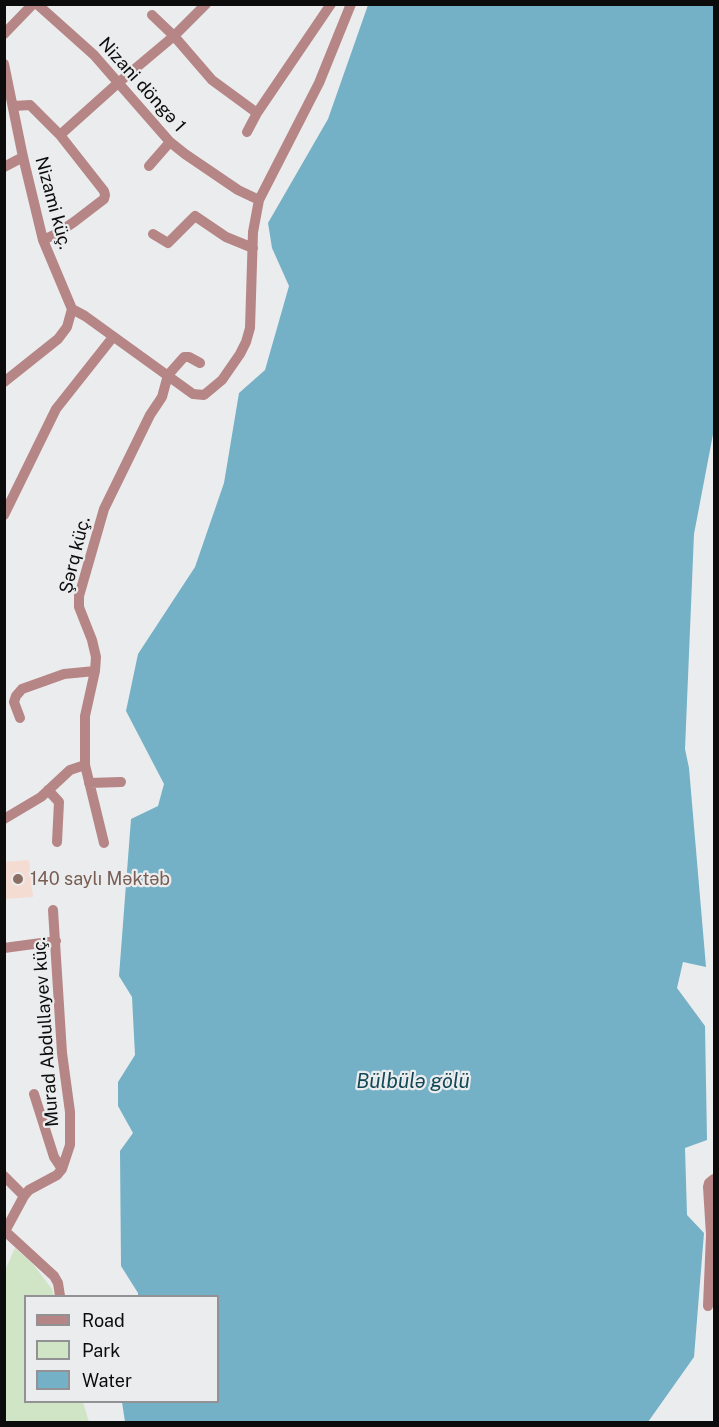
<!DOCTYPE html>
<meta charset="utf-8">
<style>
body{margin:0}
#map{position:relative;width:719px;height:1427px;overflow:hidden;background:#ebecee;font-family:"Public Sans",sans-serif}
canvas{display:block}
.frame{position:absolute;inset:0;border:6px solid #0c0c0c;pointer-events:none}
.legend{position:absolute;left:24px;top:1295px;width:195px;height:108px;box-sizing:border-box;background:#ebecee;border:2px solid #929294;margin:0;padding:8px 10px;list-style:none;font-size:18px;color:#0c0c0c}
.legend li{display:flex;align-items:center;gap:12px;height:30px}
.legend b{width:30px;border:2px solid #929294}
</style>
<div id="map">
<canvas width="719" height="1427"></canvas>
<div class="frame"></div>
<ul class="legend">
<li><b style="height:8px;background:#b58685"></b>Road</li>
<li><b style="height:16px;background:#cfe5c5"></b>Park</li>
<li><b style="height:16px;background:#74b1c6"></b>Water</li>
</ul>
</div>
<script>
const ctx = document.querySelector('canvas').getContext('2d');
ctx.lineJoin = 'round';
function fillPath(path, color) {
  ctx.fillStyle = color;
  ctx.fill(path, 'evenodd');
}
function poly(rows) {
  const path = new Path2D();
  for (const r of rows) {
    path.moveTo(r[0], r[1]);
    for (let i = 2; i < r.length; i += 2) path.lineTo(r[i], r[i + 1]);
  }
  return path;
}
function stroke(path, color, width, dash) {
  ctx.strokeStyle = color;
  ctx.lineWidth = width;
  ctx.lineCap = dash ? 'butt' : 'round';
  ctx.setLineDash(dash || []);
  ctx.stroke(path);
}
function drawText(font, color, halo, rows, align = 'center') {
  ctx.font = font + ' "Public Sans",sans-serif';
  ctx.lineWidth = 4.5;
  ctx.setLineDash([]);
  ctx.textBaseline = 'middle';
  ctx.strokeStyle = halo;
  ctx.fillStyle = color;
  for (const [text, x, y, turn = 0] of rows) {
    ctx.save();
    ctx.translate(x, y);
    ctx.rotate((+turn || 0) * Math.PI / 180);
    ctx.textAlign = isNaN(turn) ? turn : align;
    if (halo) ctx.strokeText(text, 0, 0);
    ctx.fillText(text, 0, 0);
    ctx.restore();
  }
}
fillPath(poly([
 [29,860,33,897,5,899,5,862]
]), '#f5dcd3');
fillPath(poly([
 [15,1248,32,1263,52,1289,54,1296,26,1296,26,1402,83,1402,89,1422,5,1422,5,1270]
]), '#cfe5c5');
fillPath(poly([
 [368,5,714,5,714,429,694,534,685,749,689,768,706,967,683,962,677,988,705,1026,707,1140,685,1148,687,1215,704,1233,694,1357,648,1422,125,1422,122,1402,218,1402,218,1296,138,1296,138,1293,121,1266,120,1151,133,1133,118,1106,118,1082,135,1055,132,997,119,976,131,819,158,806,164,784,126,711,138,654,195,567,224,483,239,393,265,370,289,286,272,248,268,223,328,119]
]), '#74b1c6');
stroke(poly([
 [37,4,94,55,170,142,185,154,238,190,259,200],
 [152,15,174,36,212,80,257,113],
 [4,34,33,4],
 [4,64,23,157,43,240,72,309,85,316,193,394,204,395,222,380,240,354,246,342,250,328,253,232,259,200,319,83,351,4],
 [14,106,30,105,60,135,104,191,105,195,104,199,74,222,56,234,43,240],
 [247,132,257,113,331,4],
 [60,135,118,83,174,36,206,4],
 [149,166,170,142],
 [4,167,23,157],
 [153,234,168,243,195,216,226,237,253,248],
 [4,382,58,339,67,327,72,309],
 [4,515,56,409,113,337],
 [20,718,14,702,16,696,22,689,64,674,95,671],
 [85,765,104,843],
 [89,783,121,782],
 [48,790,59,802,57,842],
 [4,819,41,797,70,770,85,765,85,716,95,671,96,657,92,640,79,607,79,596,104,509,150,415,162,397,168,375,184,357,189,357,200,363],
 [4,948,56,941],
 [34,1094,54,1157,62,1169],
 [4,1176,24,1196],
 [6,1232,54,1276,58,1283,60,1296],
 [4,1233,24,1196,29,1190,57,1175,62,1169,70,1145,70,1112,62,1053,53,910],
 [708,1306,711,1235,708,1187,709,1183,714,1179]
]), '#b58685', 10);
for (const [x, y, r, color] of [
 [18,879,6,"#8d6e63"]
]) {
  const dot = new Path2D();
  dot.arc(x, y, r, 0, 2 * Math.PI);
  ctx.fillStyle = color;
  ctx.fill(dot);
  stroke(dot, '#ebecee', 2);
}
drawText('18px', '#0c0c0c', '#ebecee', [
 ["Nizani döngə 1",142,85,48],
 ["Nizami küç.",53,203,75],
 ["Şərq küç.",75,555,-76],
 ["Murad Abdullayev küç.",46,1032,-94]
]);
drawText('18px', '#785e54', '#ebecee', [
 ["140 saylı Məktəb",30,879]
], 'left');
drawText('italic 20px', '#124756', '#ebecee', [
 ["Bülbülə gölü",413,1082]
]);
</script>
